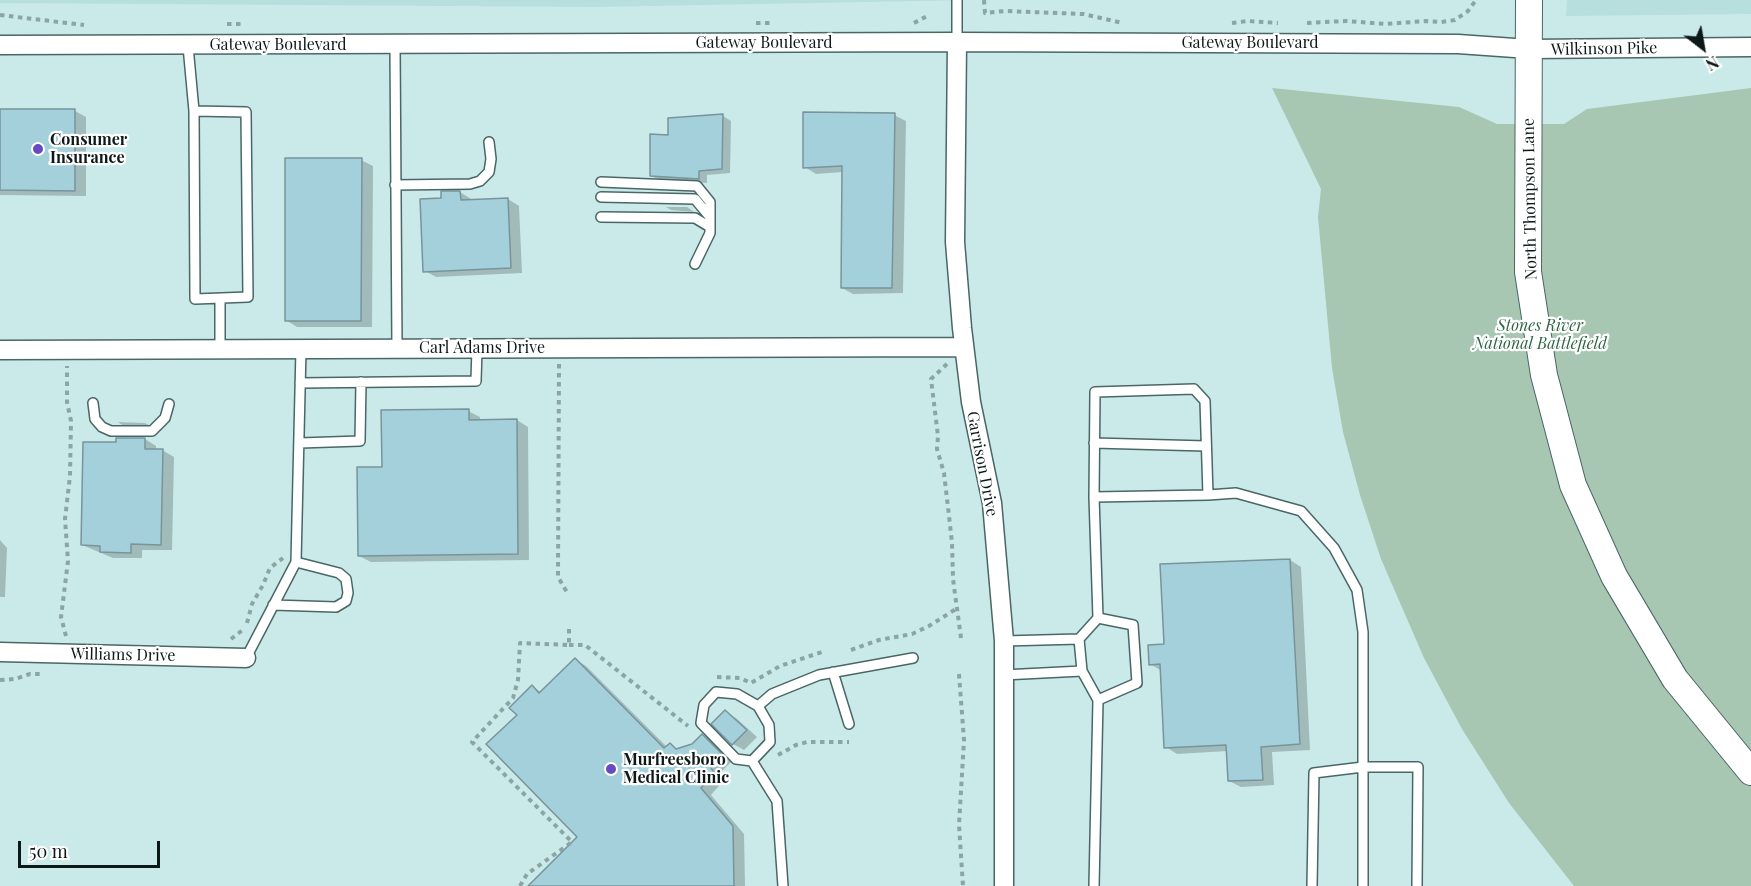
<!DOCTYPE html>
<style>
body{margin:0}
#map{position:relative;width:1751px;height:886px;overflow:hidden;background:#caeae9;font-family:"Playfair Display",serif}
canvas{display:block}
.north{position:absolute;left:1673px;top:18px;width:60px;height:60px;-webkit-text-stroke:4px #fff;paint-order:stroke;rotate:149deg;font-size:16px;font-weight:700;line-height:24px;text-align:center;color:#0d1818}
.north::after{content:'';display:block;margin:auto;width:21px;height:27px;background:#0d1818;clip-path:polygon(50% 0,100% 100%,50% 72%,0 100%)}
.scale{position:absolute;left:18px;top:841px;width:142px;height:27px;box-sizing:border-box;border:3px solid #0d1818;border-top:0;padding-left:8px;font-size:18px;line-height:21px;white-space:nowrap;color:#0d1818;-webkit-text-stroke:4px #fff;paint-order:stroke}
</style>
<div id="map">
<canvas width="1751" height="886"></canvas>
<div class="north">N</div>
<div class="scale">50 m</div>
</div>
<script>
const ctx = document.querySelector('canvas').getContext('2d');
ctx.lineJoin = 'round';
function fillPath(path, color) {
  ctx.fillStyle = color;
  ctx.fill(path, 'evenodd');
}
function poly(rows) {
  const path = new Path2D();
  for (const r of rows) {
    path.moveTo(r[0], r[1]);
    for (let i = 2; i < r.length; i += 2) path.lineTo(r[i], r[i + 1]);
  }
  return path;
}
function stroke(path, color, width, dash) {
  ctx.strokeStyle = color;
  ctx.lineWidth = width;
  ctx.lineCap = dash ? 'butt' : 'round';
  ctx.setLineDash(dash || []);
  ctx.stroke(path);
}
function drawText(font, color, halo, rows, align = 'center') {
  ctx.font = font + ' "Playfair Display",serif';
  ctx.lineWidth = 4.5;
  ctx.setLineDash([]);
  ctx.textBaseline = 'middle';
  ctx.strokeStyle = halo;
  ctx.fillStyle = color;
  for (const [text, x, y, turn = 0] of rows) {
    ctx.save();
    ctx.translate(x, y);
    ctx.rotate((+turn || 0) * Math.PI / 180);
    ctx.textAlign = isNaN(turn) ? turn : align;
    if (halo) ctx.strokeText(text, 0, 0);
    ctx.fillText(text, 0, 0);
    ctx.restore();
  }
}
fillPath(poly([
 [0,0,974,0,596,7,0,3],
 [1567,0,1751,0,1751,14,1566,16]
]), '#b7dfde');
fillPath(poly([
 [1272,88,1459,107,1497,124,1564,124,1587,109,1751,88,1751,886,1574,886,1509,803,1462,729,1424,658,1381,559,1360,495,1343,432,1332,368,1318,217,1321,189]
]), '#a7c7b2');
fillPath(poly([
 [0,110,75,111,86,117,86,196,0,195],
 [894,115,906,121,903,293,853,294,842,288,843,172,816,174,805,167],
 [723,116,731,121,730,173,707,175,707,183,660,180,651,176,669,136],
 [361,160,373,166,372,327,297,327,286,320],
 [460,192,471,199,471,201,508,199,519,206,522,273,436,277,425,271],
 [666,207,687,207,694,212,671,210],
 [468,411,480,417,480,421,517,420,528,427,529,560,371,562,359,556,383,469],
 [118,422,145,423,156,429,129,430],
 [145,439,156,446,156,450,162,450,174,457,172,550,142,550,142,558,113,558,82,545,117,444],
 [0,540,7,548,5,597,0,597],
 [1290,560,1301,567,1310,750,1272,752,1274,785,1241,787,1229,781,1228,751,1177,754,1166,747,1162,671,1150,664,1165,645],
 [575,659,586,666,667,747,671,745,679,750,693,745,702,735,713,742,732,761,721,772,724,780,711,795,744,834,745,886,530,886,579,837,519,715,533,687,542,693],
 [725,712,736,718,757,737,744,750,733,744]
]), '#0003');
const building = poly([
 [0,109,75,109,75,191,0,190,0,109],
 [803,112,895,113,892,288,841,288,842,166,803,168,803,112],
 [723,114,722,169,699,171,699,179,650,176,650,134,668,135,668,118,723,114],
 [285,158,362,158,361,321,285,321,285,158],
 [441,191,460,191,461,200,508,198,511,268,423,272,420,199,441,198,441,191],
 [469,409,469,420,517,419,518,554,358,556,357,467,382,467,381,410,469,409],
 [116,438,145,438,145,449,163,449,161,545,131,544,131,553,100,552,100,546,81,545,83,442,116,442,116,438],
 [1290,559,1300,744,1261,747,1263,780,1228,781,1226,745,1164,748,1160,664,1149,665,1148,645,1164,644,1160,564,1290,559],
 [575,658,664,748,670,743,676,749,692,744,702,734,722,754,710,766,714,773,701,788,733,826,734,886,528,886,577,837,486,744,517,715,509,708,532,685,539,693,575,658],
 [725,710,747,730,732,745,711,724,725,710]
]);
fillPath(building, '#a3d0db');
stroke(building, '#78949a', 1.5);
const service = poly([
 [957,0,957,42],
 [395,45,397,348],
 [188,46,194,111,195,299,248,297,246,112,194,111],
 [601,182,697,186,710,202,710,233,695,264],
 [395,185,470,184,480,181,489,172,491,159,489,142],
 [601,197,695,199,710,217],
 [601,217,695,218,710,227],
 [220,349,220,299],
 [300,383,476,381,477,348],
 [93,403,95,419,102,427,111,431,152,431,165,418,169,404],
 [300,443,360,441,361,382],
 [1094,443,1206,446],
 [1094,497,1208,495],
 [273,605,336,607,346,601,348,593,346,579,339,573,296,562],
 [1079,639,1082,671],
 [1004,641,1079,639,1098,618,1094,497,1095,392,1194,389,1205,401,1208,495,1236,493,1301,511,1334,548,1357,590,1363,632,1363,767,1418,767,1417,886],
 [246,658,296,562,301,349],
 [833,672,849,724],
 [1003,675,1082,671,1098,700,1094,886],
 [716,692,737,694,758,706,769,725,770,742,752,761,736,759,701,723,704,705,716,692],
 [1098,700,1137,683,1133,625,1098,618],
 [758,706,772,694,819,675,913,658],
 [752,761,777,801,783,886],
 [1312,886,1314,773,1363,767,1363,886]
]);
const minor = poly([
 [957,42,955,242,962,328,971,402,992,503,1004,641,1004,886],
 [0,45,957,42,1458,44,1529,49,1751,47],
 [0,350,964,347],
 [0,652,246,658]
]);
const secondary = poly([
 [1529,0,1528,272,1544,375,1573,485,1614,576,1675,679,1751,772]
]);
stroke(service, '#4a6665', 12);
stroke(minor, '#4a6665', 21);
stroke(secondary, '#4a6665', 28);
stroke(poly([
 [984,0,985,13,1005,11,1083,14,1123,23],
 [0,15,84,25],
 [756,23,773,23],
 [914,23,929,15],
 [1232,23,1248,21,1278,23],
 [1307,23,1346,21,1386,24,1426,21,1441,22,1455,20,1468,11,1476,0],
 [227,24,243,24],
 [559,364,558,577,568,594],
 [947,364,931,379,938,436,937,449,944,473,949,516,952,543,953,579,961,638],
 [247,623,252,604,263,585,270,568,283,558],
 [66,636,61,617,68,561,65,519,70,476,71,421,67,402,67,366],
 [231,639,244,629],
 [569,645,585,645,688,726],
 [851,650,879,640,912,634,929,626,956,609],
 [959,674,964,740,959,825,963,886],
 [717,677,740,678,751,683,780,666,822,652],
 [0,680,15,679,30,674,41,674],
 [778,755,796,745,807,742,849,742],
 [520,886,527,874,572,842,472,742,513,698,518,680,520,643,569,645,569,626]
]), '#8ba4a4', 4, [4.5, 4.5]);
stroke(service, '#fff', 9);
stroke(minor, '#fff', 18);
stroke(secondary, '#fff', 26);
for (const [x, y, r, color] of [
 [38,149,6,"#6749c2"],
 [611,769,6,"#6749c2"]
]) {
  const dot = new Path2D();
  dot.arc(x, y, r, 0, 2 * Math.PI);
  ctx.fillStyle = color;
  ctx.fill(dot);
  stroke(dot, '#fff', 2);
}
drawText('16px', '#0d1818', '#fff', [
 ["Gateway Boulevard",764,43],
 ["Gateway Boulevard",1250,43],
 ["Gateway Boulevard",278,45],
 ["Wilkinson Pike",1604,49,-1],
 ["North Thompson Lane",1530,199,-91],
 ["Carl Adams Drive",482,348],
 ["Garrison Drive",982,464,79],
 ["Williams Drive",123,655,1]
]);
drawText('bold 16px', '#0d1818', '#fff', [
 ["Consumer",50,140],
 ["Insurance",50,158],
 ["Murfreesboro",623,760],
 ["Medical Clinic",623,778]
], 'left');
drawText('italic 16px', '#2d6545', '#fff', [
 ["Stones River",1540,326],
 ["National Battlefield",1540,344]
]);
</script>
